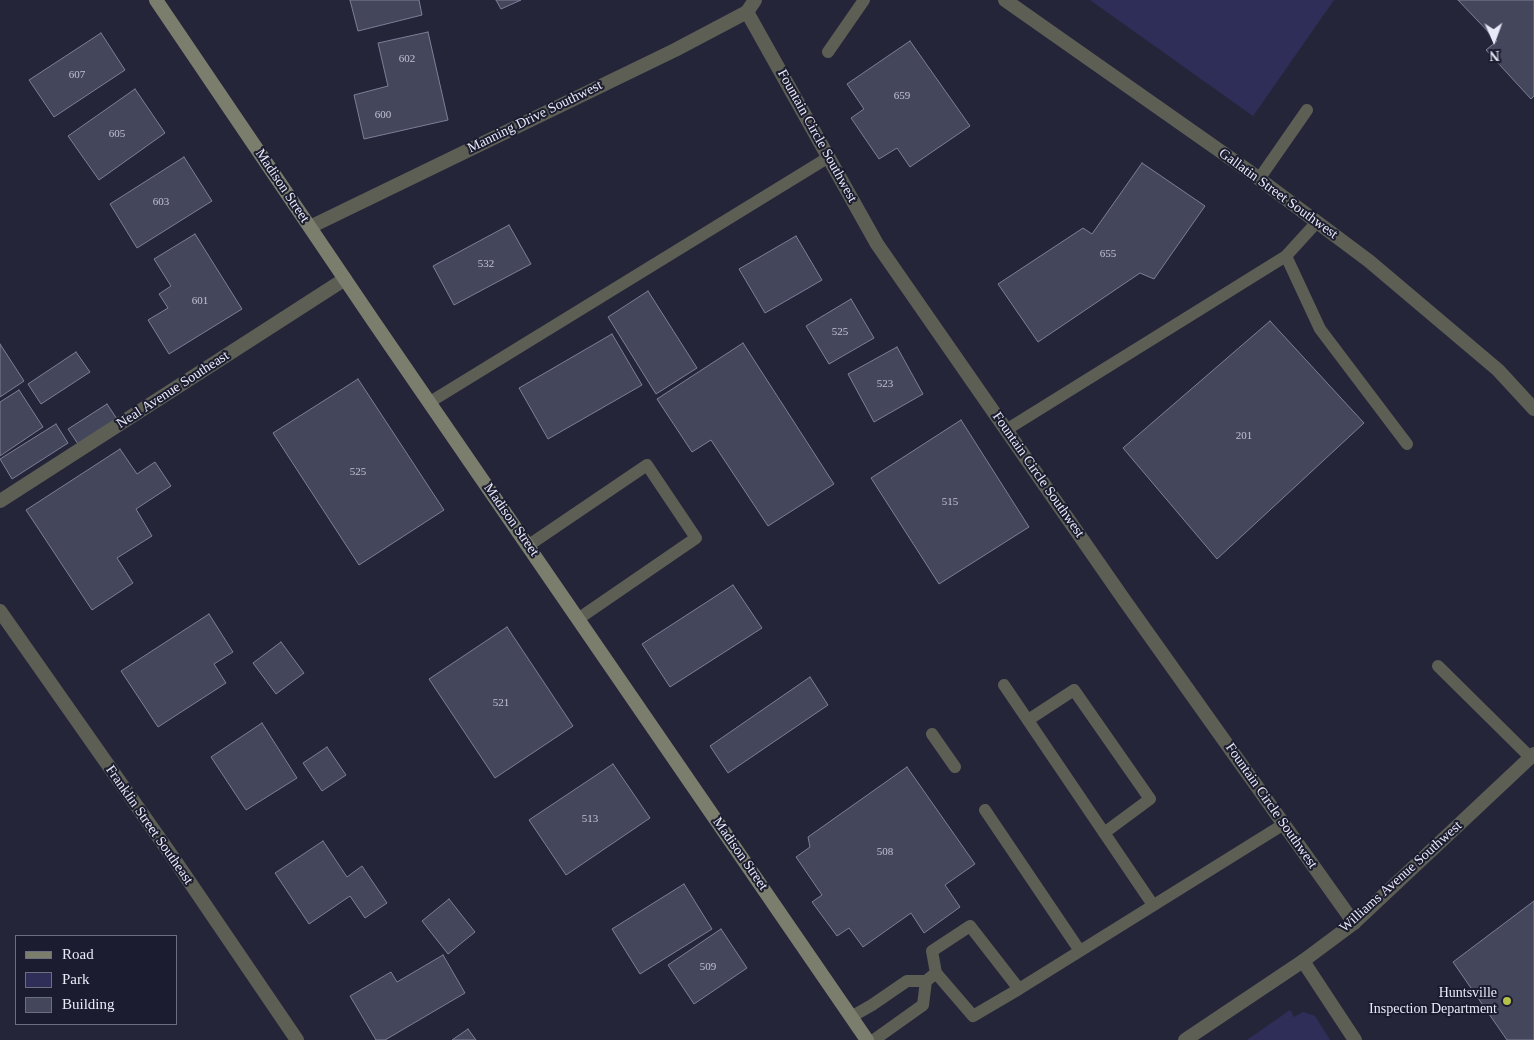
<!DOCTYPE html>
<style>
body{margin:0}
#map{position:relative;width:1534px;height:1040px;overflow:hidden;background:#25253a;font-family:"Times New Roman",serif}
canvas{display:block}
.legend{position:absolute;left:15px;top:935px;width:162px;height:90px;box-sizing:border-box;background:#1b1c2f;border:1px solid #6d6e7f;margin:0;padding:6px 9px;list-style:none;font-size:15px;color:#e9eaf8}
.legend li{display:flex;align-items:center;gap:10px;height:25px}
.legend b{width:25px;border:1px solid #6d6e7f}
.north{position:absolute;left:1469px;top:15px;width:50px;height:50px;-webkit-text-stroke:4px #1b1c2f;paint-order:stroke;rotate:178deg;font-size:14px;font-weight:700;line-height:20px;text-align:center;color:#e9eaf8}
.north::after{content:'';display:block;margin:auto;width:18px;height:22px;background:#e9eaf8;clip-path:polygon(50% 0,100% 100%,50% 72%,0 100%)}
</style>
<div id="map">
<canvas width="1534" height="1040"></canvas>
<ul class="legend">
<li><b style="height:6px;background:#7b7e6d"></b>Road</li>
<li><b style="height:14px;background:#2f2e59"></b>Park</li>
<li><b style="height:14px;background:#44465c"></b>Building</li>
</ul>
<div class="north">N</div>
</div>
<script>
const ctx = document.querySelector('canvas').getContext('2d');
ctx.lineJoin = 'round';
function fillPath(path, color) {
  ctx.fillStyle = color;
  ctx.fill(path, 'evenodd');
}
function poly(rows) {
  const path = new Path2D();
  for (const r of rows) {
    path.moveTo(r[0], r[1]);
    for (let i = 2; i < r.length; i += 2) path.lineTo(r[i], r[i + 1]);
  }
  return path;
}
function stroke(path, color, width, dash) {
  ctx.strokeStyle = color;
  ctx.lineWidth = width;
  ctx.lineCap = dash ? 'butt' : 'round';
  ctx.setLineDash(dash || []);
  ctx.stroke(path);
}
function drawText(font, color, halo, rows, align = 'center') {
  ctx.font = font + ' "Times New Roman",serif';
  ctx.lineWidth = 4;
  ctx.setLineDash([]);
  ctx.textBaseline = 'middle';
  ctx.strokeStyle = halo;
  ctx.fillStyle = color;
  for (const [text, x, y, turn = 0] of rows) {
    ctx.save();
    ctx.translate(x, y);
    ctx.rotate((+turn || 0) * Math.PI / 180);
    ctx.textAlign = isNaN(turn) ? turn : align;
    if (halo) ctx.strokeText(text, 0, 0);
    ctx.fillText(text, 0, 0);
    ctx.restore();
  }
}
fillPath(poly([
 [1090,0,1334,0,1253,116],
 [1290,1010,1294,1017,1303,1012,1315,1016,1330,1040,1247,1040]
]), '#2f2e59');
const building = poly([
 [350,0,419,0,422,15,358,31,350,0],
 [496,0,521,0,501,9,496,0],
 [1458,0,1534,0,1534,96,1531,99,1486,50,1497,41,1458,0],
 [428,32,448,120,364,139,354,95,388,86,378,43,428,32],
 [101,33,125,70,54,117,29,80,101,33],
 [910,41,970,126,910,167,897,148,879,159,851,118,864,109,847,84,910,41],
 [135,89,165,133,99,180,68,136,135,89],
 [184,157,212,201,137,248,110,204,184,157],
 [1142,163,1205,206,1154,279,1140,273,1038,342,998,284,1083,228,1092,234,1142,163],
 [509,225,531,264,454,305,433,266,509,225],
 [195,234,242,309,169,354,148,320,168,308,159,294,171,286,154,259,195,234],
 [796,236,822,280,765,313,739,269,796,236],
 [648,291,697,368,656,394,608,317,648,291],
 [851,299,874,338,829,364,806,326,851,299],
 [1270,321,1364,423,1217,559,1123,448,1270,321],
 [612,334,642,385,548,439,519,388,612,334],
 [743,343,834,484,768,526,711,440,692,452,657,399,743,343],
 [0,344,24,381,0,397,0,344],
 [897,347,923,394,874,422,848,374,897,347],
 [76,352,90,372,41,404,28,384,76,352],
 [358,379,444,510,359,565,273,433,358,379],
 [19,390,43,427,0,456,0,402,19,390],
 [107,404,117,419,78,444,68,429,107,404],
 [961,420,1029,527,939,584,871,478,961,420],
 [56,424,68,443,12,479,0,459,56,424],
 [120,449,137,474,155,462,171,486,136,509,152,536,117,558,133,583,92,610,26,510,120,449],
 [733,585,762,628,670,687,642,644,733,585],
 [209,614,233,652,214,664,226,683,158,727,121,671,209,614],
 [507,627,573,726,495,778,429,679,507,627],
 [281,642,304,673,276,694,253,663,281,642],
 [810,677,828,705,728,773,710,746,810,677],
 [262,723,297,778,246,810,211,757,262,723],
 [327,747,346,775,322,791,303,763,327,747],
 [613,764,650,818,566,875,529,820,613,764],
 [907,767,975,864,945,885,960,907,924,933,911,913,863,947,849,928,837,936,812,902,822,895,796,857,810,847,808,837,907,767],
 [323,841,347,877,362,866,387,903,365,918,350,896,309,924,275,873,323,841],
 [684,884,712,929,640,974,612,929,684,884],
 [449,899,475,932,448,954,422,921,449,899],
 [1534,901,1534,1040,1507,1040,1453,962,1534,901],
 [721,929,747,968,694,1004,668,965,721,929],
 [443,955,465,993,385,1040,376,1040,350,996,391,972,397,982,443,955],
 [468,1029,476,1040,452,1040,468,1029]
]);
fillPath(building, '#44465c');
stroke(building, '#7d7f98', 1);
stroke(poly([
 [828,52,864,0],
 [1259,179,1307,110],
 [1286,256,1320,329,1407,444],
 [430,402,829,157],
 [1006,430,1286,256,1317,222],
 [529,545,647,465,696,538,578,619],
 [1438,666,1530,757],
 [1004,685,1153,905],
 [1028,720,1074,690,1150,799,1104,833],
 [932,734,955,767],
 [985,810,1080,951],
 [1019,989,970,926,932,951,936,973,973,1016,1019,989,1284,824],
 [851,1017,872,1005,907,981,926,981,936,973],
 [874,1040,923,1005,926,981]
]), '#5d5f55', 12);
stroke(poly([
 [747,12,877,244,1125,601,1354,923],
 [310,227,675,50,747,12,755,0],
 [0,501,345,279],
 [1303,961,1355,1040]
]), '#5d5f55', 14);
stroke(poly([
 [1005,0,1250,172,1369,261,1498,370,1534,409],
 [0,611,174,859,297,1040],
 [1185,1040,1303,961,1354,923,1534,754]
]), '#5d5f55', 14);
stroke(poly([
 [156,0,374,322,867,1040]
]), '#7b7e6d', 14);
for (const [x, y, r, color] of [
 [1507,1001,5,"#b4c24a"]
]) {
  const dot = new Path2D();
  dot.arc(x, y, r, 0, 2 * Math.PI);
  ctx.fillStyle = color;
  ctx.fill(dot);
  stroke(dot, '#1b1c2f', 2);
}
drawText('11px', '#c0c1d1', null, [
 ["602",407,59],
 ["607",77,75],
 ["659",902,96],
 ["600",383,115],
 ["605",117,134],
 ["603",161,202],
 ["655",1108,254],
 ["532",486,264],
 ["601",200,301],
 ["525",840,332],
 ["523",885,384],
 ["201",1244,436],
 ["525",358,472],
 ["515",950,502],
 ["521",501,703],
 ["513",590,819],
 ["508",885,852],
 ["509",708,967]
]);
drawText('14px', '#e9eaf8', '#1b1c2f', [
 ["Manning Drive Southwest",535,117,-26],
 ["Fountain Circle Southwest",817,136,61],
 ["Madison Street",282,186,56],
 ["Gallatin Street Southwest",1278,194,36],
 ["Neal Avenue Southeast",173,390,-33],
 ["Fountain Circle Southwest",1038,475,55],
 ["Madison Street",511,520,55],
 ["Fountain Circle Southwest",1271,806,55],
 ["Franklin Street Southeast",149,825,55],
 ["Madison Street",740,854,55],
 ["Williams Avenue Southwest",1401,877,-42]
]);
drawText('14px', '#e9eaf8', '#1b1c2f', [
 ["Huntsville",1497,993],
 ["Inspection Department",1497,1009]
], 'right');
</script>
